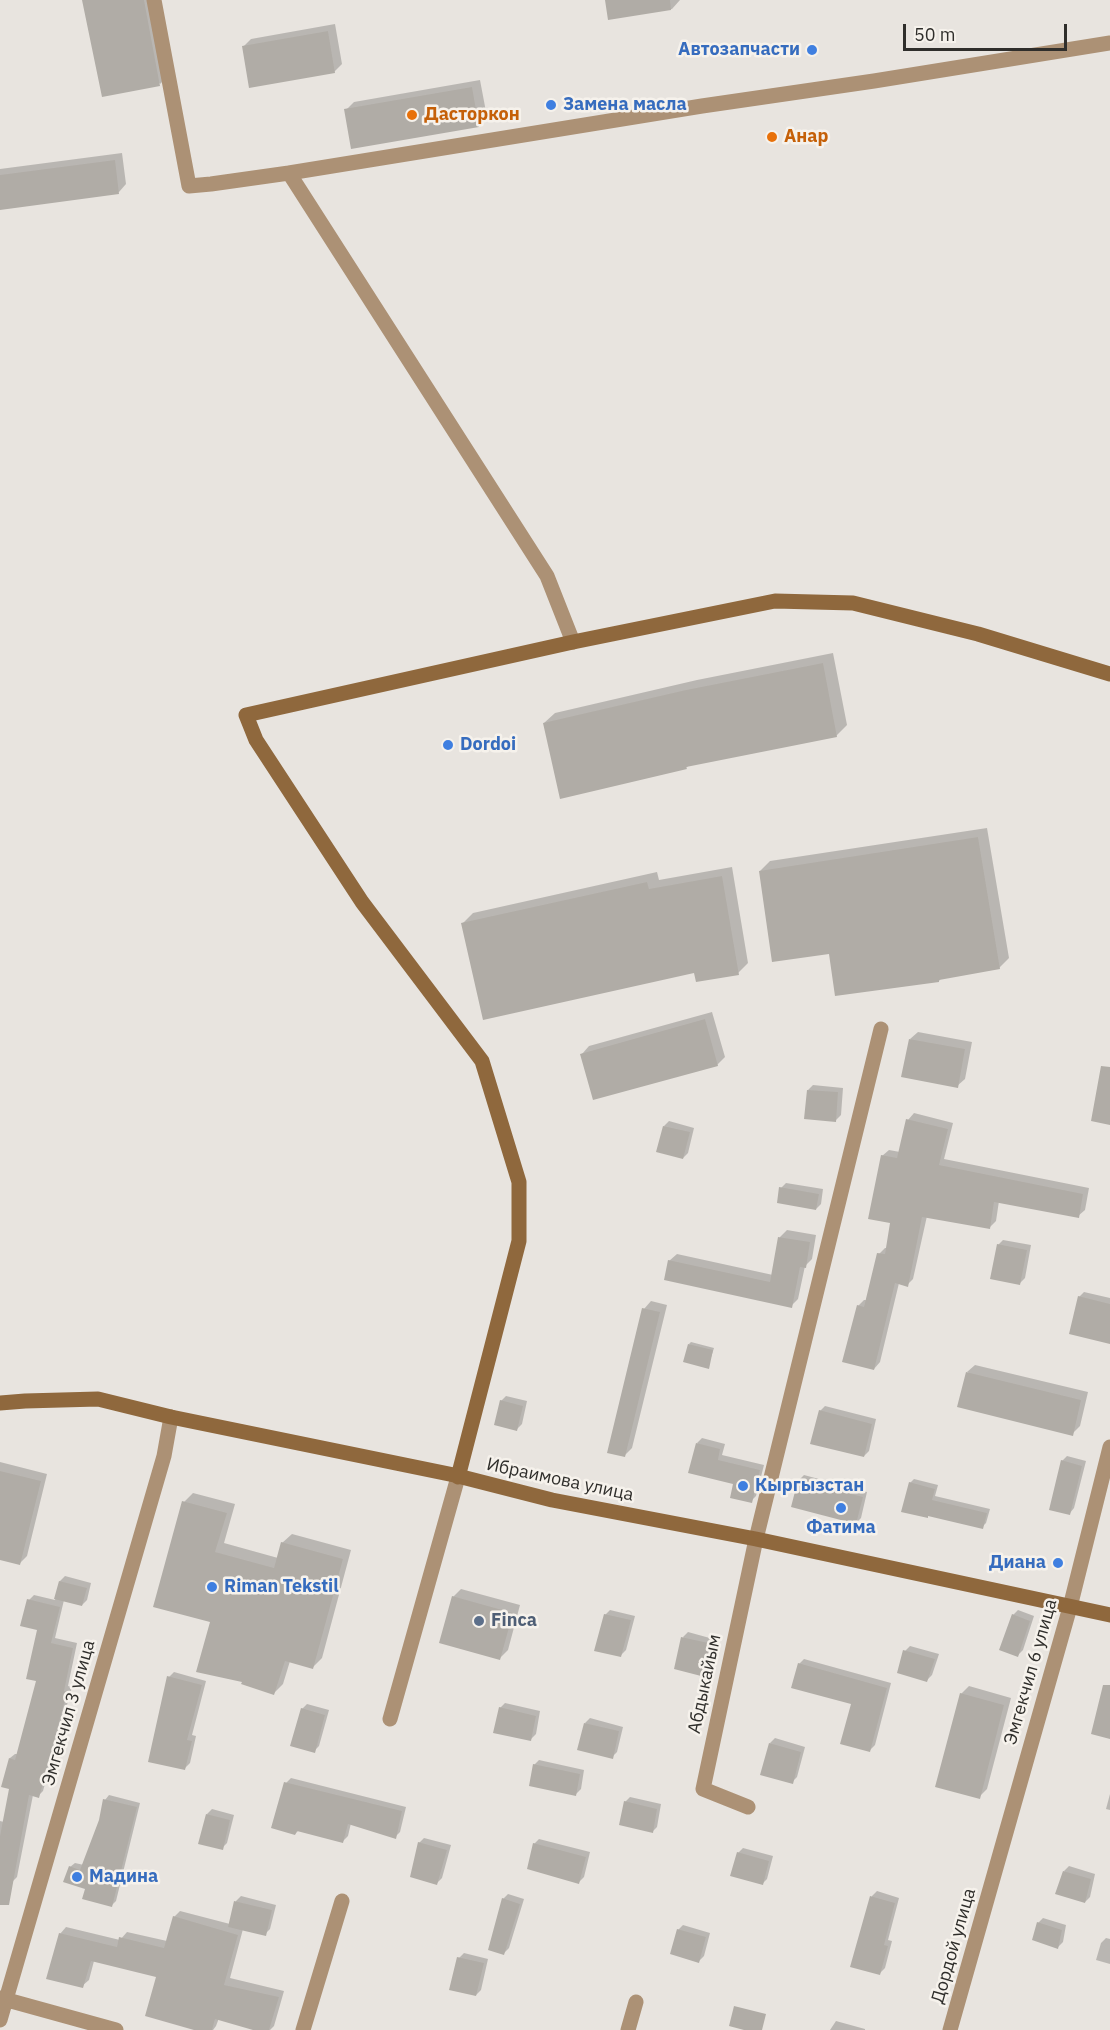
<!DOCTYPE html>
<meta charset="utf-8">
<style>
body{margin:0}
#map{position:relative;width:1110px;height:2030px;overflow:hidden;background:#e8e4df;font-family:"IBM Plex Sans",sans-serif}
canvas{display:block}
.scale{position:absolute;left:903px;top:24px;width:164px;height:27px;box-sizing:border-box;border:3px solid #2f2e2b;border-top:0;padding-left:8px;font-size:18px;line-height:21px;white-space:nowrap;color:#2f2e2b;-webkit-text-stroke:4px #f6f2ec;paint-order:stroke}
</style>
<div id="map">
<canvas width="1110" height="2030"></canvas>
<div class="scale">50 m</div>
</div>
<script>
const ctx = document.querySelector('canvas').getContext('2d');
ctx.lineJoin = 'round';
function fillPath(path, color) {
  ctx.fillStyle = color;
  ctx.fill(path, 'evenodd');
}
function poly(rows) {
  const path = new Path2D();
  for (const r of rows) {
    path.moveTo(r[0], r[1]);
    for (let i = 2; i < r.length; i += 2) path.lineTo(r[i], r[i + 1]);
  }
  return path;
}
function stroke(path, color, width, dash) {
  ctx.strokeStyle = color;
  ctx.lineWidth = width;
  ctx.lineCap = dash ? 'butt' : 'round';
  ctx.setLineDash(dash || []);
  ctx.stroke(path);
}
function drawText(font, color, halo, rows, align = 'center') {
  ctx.font = font + ' "IBM Plex Sans",sans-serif';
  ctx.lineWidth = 5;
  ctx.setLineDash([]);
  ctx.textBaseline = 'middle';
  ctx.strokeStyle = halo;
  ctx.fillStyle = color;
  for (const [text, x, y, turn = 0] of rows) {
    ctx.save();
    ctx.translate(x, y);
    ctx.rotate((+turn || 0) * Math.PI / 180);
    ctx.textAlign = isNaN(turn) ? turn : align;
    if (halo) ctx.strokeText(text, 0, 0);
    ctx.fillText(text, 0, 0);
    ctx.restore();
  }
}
fillPath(poly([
 [84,0,156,0,170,74,160,84],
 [607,0,680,0,672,9,609,18],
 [335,24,342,64,334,72,243,47,251,39],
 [480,80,487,117,479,125,346,110,354,102],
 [122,153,126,184,119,192,0,208,0,169],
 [833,653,847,725,836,736,690,764,686,768,544,723,555,713,697,680],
 [987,828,1009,958,999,968,942,977,939,981,831,952,760,871,770,861],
 [732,867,748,963,738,973,695,971,463,923,473,913,657,872,659,880],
 [712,1012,725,1057,717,1065,582,1054,589,1046],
 [918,1032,972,1042,965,1079,957,1086,910,1039],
 [813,1085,843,1088,841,1115,836,1120,808,1090],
 [914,1113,953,1123,944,1159,1089,1188,1085,1210,1078,1216,999,1201,996,1221,990,1227,927,1216,913,1279,907,1285,899,1283,880,1362,874,1369,858,1306,864,1300,867,1300,879,1254,885,1248,887,1248,892,1222,882,1156,889,1150,900,1152,908,1120],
 [669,1121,694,1128,688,1153,683,1158,664,1126],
 [786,1183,823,1189,821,1204,816,1209,781,1188],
 [787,1230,816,1235,812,1259,805,1266,798,1299,791,1306,669,1261,677,1254,773,1275,780,1237],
 [1003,1240,1031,1245,1025,1278,1020,1283,998,1245],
 [1084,1292,1110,1298,1110,1342,1079,1297],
 [651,1301,667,1305,632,1448,625,1455,644,1309],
 [691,1342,714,1348,708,1367,689,1344],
 [975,1365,1088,1392,1080,1426,1072,1434,967,1372],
 [506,1396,527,1401,522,1424,517,1429,501,1401],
 [825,1406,876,1419,869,1451,864,1456,820,1411],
 [702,1438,725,1444,722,1455,764,1465,756,1496,751,1501,697,1443],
 [1067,1456,1086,1461,1074,1508,1070,1513,1062,1461],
 [0,1462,47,1474,27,1556,20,1563,0,1558],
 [804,1475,867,1492,861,1518,856,1523,799,1480],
 [914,1479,938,1485,935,1496,990,1509,986,1523,982,1527,929,1515,910,1483],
 [193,1493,235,1504,224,1543,278,1558,282,1543,292,1534,351,1550,322,1658,313,1667,290,1661,283,1684,274,1693,212,1621,184,1502],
 [65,1576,91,1583,87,1600,82,1605,64,1600,55,1638,77,1643,68,1686,72,1687,43,1791,38,1796,33,1795,17,1877,12,1882,0,1880,0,1821,4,1822,11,1788,10,1758,15,1754,18,1754,38,1680,38,1629,29,1600,34,1595,55,1600,60,1581],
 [461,1589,520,1605,508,1650,500,1658,453,1597],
 [610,1610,635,1616,626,1650,621,1655,605,1615],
 [1018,1610,1034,1616,1023,1650,1018,1655,1013,1615],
 [688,1632,717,1640,710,1670,705,1675,683,1637],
 [910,1646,939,1654,932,1675,927,1680,905,1651],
 [804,1659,891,1683,875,1745,870,1750,853,1703,799,1664],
 [174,1672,206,1681,192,1735,196,1736,190,1763,185,1768,169,1677],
 [969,1686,1011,1698,987,1789,979,1797,961,1694],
 [505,1703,540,1711,536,1734,531,1739,500,1708],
 [307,1704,329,1710,319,1746,314,1751,302,1709],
 [590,1718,623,1727,617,1752,612,1757,585,1723],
 [775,1738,805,1747,797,1777,792,1782,770,1743],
 [539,1760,584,1770,581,1789,576,1794,534,1765],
 [291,1778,406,1807,400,1832,395,1837,351,1823,348,1836,343,1841,299,1830,295,1834,286,1783],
 [1110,1794,1110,1810,1106,1809],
 [109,1795,140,1803,116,1901,112,1905,87,1888,70,1867,75,1863,84,1865,100,1820,105,1800],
 [630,1797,661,1804,657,1827,652,1832,625,1802],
 [212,1809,234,1815,227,1843,222,1848,207,1814],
 [424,1838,451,1845,442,1878,437,1883,419,1843],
 [539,1839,590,1852,584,1877,579,1882,534,1844],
 [743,1848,773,1856,767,1879,762,1884,738,1853],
 [1069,1866,1095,1874,1090,1897,1085,1902,1064,1871],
 [877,1891,899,1898,888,1940,892,1941,885,1968,880,1973,852,1966,872,1896],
 [508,1894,524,1899,509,1948,504,1953,503,1899],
 [241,1896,276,1905,270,1929,265,1934,243,1929,230,1978,284,1991,274,2026,270,2030,259,2030,219,2018,216,2026,213,2030,200,2030,158,1976,94,1961,89,1980,82,1986,60,1934,66,1927,120,1940,127,1932,167,1941,174,1917,180,1911,230,1924,236,1901],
 [1043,1918,1066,1925,1063,1942,1058,1947,1038,1923],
 [683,1925,710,1933,704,1956,699,1961,678,1930],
 [1106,1938,1110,1939,1110,1964,1096,1960,1101,1943],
 [464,1953,488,1959,481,1990,476,1995,459,1958],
 [836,2021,865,2029,865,2030,830,2030]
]), '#0003');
fillPath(poly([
 [82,0,144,0,160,86,102,97],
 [605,0,670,0,671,10,608,20],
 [328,31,335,73,249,88,242,46],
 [472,87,479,127,351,149,344,109],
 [115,160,119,194,0,210,0,175],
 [823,663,837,737,686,767,687,769,560,799,543,723,686,690],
 [978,837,1000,969,939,980,939,982,835,996,829,954,772,962,759,871],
 [722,876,739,975,696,982,694,973,483,1020,461,923,647,882,649,889],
 [705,1019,718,1066,593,1100,580,1054],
 [909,1039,965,1049,958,1088,901,1077],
 [1101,1066,1110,1067,1110,1125,1091,1121],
 [807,1090,838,1092,836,1122,804,1119],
 [906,1119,948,1129,939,1165,1083,1194,1079,1218,994,1202,990,1229,922,1217,908,1287,895,1283,874,1370,842,1362,857,1305,864,1307,877,1253,885,1254,890,1223,868,1219,881,1155,897,1158],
 [663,1126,690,1132,683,1159,656,1152],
 [779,1187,819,1194,816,1210,777,1203],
 [778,1237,810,1242,806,1268,800,1267,792,1308,664,1280,668,1260,770,1282],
 [997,1244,1027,1250,1020,1285,990,1279],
 [1078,1296,1110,1304,1110,1344,1069,1334],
 [642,1308,660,1312,625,1457,607,1453],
 [688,1344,713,1350,709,1369,683,1362],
 [966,1372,1081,1400,1073,1436,957,1407],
 [500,1400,523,1406,517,1431,494,1425],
 [819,1410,872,1424,864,1457,810,1444],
 [696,1443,720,1449,718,1460,760,1470,752,1503,730,1498,733,1484,688,1473],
 [1061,1460,1082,1466,1070,1515,1049,1510],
 [0,1471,41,1481,20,1565,0,1560],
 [798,1480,863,1497,856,1524,791,1507],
 [909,1482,935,1489,932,1500,987,1513,983,1529,928,1516,928,1518,901,1512],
 [182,1501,227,1513,215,1552,274,1568,281,1542,343,1559,313,1669,285,1661,274,1695,241,1684,242,1682,196,1672,210,1622,153,1607],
 [59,1581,87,1588,82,1606,54,1599],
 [452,1596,513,1613,500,1660,439,1643],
 [27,1599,60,1607,51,1643,73,1648,64,1691,67,1692,39,1798,29,1795,9,1905,0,1905,0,1836,9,1789,1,1787,9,1758,15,1760,36,1681,26,1679,37,1630,20,1626],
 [604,1614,631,1620,621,1657,594,1651],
 [1012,1614,1030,1621,1018,1657,999,1650],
 [681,1637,713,1644,705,1677,674,1669],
 [903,1650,935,1659,927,1682,897,1673],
 [798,1663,887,1688,870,1752,840,1744,851,1704,791,1688],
 [167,1676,202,1685,187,1740,192,1741,185,1770,148,1762],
 [1103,1685,1110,1685,1110,1739,1091,1734],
 [960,1693,1004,1705,980,1799,935,1787],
 [499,1707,536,1716,531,1741,493,1733],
 [301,1708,325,1715,315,1753,290,1746],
 [584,1723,619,1731,613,1759,577,1750],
 [769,1743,801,1752,793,1784,760,1775],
 [533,1764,580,1774,576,1796,529,1786],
 [284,1782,402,1811,396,1839,348,1824,343,1843,297,1831,295,1835,271,1828],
 [103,1799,137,1807,112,1907,82,1899,85,1889,63,1882,69,1866,80,1870,99,1820],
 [624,1801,657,1809,653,1833,619,1825],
 [206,1814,230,1820,223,1850,198,1844],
 [418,1842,447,1850,437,1885,410,1877],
 [533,1843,586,1857,579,1884,527,1869],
 [737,1852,769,1861,763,1885,730,1876],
 [1063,1871,1091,1879,1085,1903,1055,1894],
 [870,1896,895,1903,884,1945,888,1946,880,1975,850,1967],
 [502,1898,520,1904,504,1955,488,1950],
 [234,1901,272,1910,266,1936,228,1927],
 [173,1916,238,1935,224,1985,279,1997,269,2030,253,2030,215,2019,212,2030,194,2030,145,2016,156,1977,91,1961,83,1988,46,1979,59,1933,117,1947,119,1937,164,1948],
 [1037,1922,1062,1930,1058,1949,1032,1940],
 [677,1929,706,1937,699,1963,670,1954],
 [457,1957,484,1963,476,1996,449,1990],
 [734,2006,766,2014,762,2030,744,2030,729,2026]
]), '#b0aca6');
stroke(poly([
 [154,0,189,186,211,184,289,173,547,576,573,642],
 [289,173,702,106,874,81,1110,43],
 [390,1719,458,1477],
 [748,1807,703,1789,756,1539,881,1029],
 [0,1998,116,2030],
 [0,2020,164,1456,171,1417],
 [303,2030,342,1901],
 [628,2030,636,2002],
 [950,2030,1070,1607,1110,1447]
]), '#ac9175', 15);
stroke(poly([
 [0,1403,25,1401,98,1399,171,1417,454,1475,552,1500,756,1539,1110,1615],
 [458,1477,519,1241,519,1182,482,1061,362,902,256,740,246,715,573,642,775,601,853,603,978,634,1110,674]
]), '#8f683d', 15);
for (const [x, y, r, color] of [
 [812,50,6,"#3f7fe0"],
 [551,105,6,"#3f7fe0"],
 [412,115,6,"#e8710a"],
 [772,137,6,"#e8710a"],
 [448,745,6,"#3f7fe0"],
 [743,1486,6,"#3f7fe0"],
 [841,1508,6,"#3f7fe0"],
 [1058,1563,6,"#3f7fe0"],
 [212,1587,6,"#3f7fe0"],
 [479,1621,6,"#5c6f8a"],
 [77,1877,6,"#3f7fe0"]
]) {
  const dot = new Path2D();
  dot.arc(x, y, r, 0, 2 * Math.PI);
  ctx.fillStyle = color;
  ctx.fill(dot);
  stroke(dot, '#f6f2ec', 2);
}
drawText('bold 18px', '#366cbe', '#f6f2ec', [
 ["Автозапчасти",800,50,"right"],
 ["Замена масла",563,105],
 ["Dordoi",460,745],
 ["Кыргызстан",755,1486],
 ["Фатима",841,1528,"center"],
 ["Диана",1046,1563,"right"],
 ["Riman Tekstil",224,1587],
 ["Мадина",89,1877]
], 'left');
drawText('bold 18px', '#c56008', '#f6f2ec', [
 ["Дасторкон",424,115],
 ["Анар",784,137]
], 'left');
drawText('18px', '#2f2e2b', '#f6f2ec', [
 ["Ибраимова улица",560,1480,12],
 ["Эмгекчил 6 улица",1031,1672,-74],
 ["Абдыкайым",705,1684,-78],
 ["Эмгекчил 3 улица",69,1713,-74],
 ["Дордой улица",954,1946,-74]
]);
drawText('bold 18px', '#4e5e75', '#f6f2ec', [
 ["Finca",491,1621]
], 'left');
</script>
